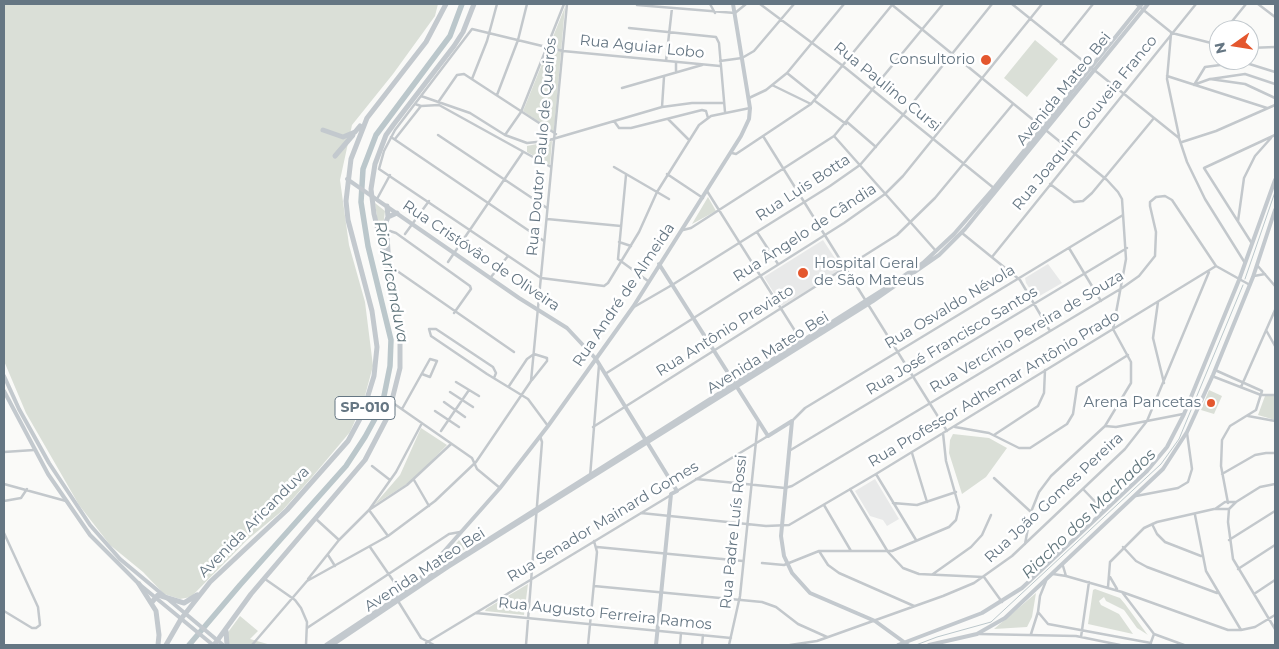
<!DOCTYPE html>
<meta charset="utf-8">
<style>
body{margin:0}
#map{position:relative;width:1279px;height:649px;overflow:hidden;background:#fafaf8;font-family:Montserrat,sans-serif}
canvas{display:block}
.frame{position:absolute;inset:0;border:5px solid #657683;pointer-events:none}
.north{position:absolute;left:1209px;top:20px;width:50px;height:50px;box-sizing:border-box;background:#fff;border:1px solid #c1c8cd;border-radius:50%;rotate:257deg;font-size:14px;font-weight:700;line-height:20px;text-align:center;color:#657683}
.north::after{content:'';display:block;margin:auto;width:18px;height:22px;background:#e4572e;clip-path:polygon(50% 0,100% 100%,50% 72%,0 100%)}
</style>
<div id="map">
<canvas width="1279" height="649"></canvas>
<div class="frame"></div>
<div class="north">N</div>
</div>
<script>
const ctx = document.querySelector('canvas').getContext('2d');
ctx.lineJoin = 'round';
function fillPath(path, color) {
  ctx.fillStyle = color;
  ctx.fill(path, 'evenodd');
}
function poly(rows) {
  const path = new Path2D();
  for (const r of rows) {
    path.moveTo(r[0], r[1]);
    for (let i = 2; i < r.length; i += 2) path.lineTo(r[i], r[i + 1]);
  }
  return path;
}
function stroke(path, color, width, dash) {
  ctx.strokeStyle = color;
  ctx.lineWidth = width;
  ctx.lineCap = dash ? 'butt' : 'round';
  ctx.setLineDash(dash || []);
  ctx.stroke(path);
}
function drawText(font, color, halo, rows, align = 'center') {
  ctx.font = font + ' Montserrat,sans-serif';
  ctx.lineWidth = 5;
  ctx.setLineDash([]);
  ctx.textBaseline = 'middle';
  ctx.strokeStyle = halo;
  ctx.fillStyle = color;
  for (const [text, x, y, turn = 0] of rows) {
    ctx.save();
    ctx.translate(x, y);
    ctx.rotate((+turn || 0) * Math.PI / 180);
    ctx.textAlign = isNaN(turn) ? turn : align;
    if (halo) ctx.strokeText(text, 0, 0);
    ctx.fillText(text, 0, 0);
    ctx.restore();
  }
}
fillPath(poly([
 [823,240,842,269,782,306,764,277],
 [1048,264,1062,283,1036,298,1026,283,1025,278],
 [875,479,899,519,887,526,883,520,870,516,855,491]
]), '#e8e9e9');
fillPath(poly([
 [4,4,438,4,435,16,393,74,352,125,340,180,349,245,365,302,373,366,363,403,350,432,313,476,282,511,247,540,191,597,180,599,164,594,143,572,110,545,79,505,56,465,26,413,4,361],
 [565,7,554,132,523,111],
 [1035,40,1058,59,1027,97,1004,78],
 [552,141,550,165,527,152,527,146],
 [708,197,716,211,692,224],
 [375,203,385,211,382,235,378,225],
 [1209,390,1222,396,1214,414,1201,410],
 [1265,396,1275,396,1275,420,1258,415],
 [421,428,447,445,413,480,374,505,400,475],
 [953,434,989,438,1007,448,986,477,962,494,949,453,950,440],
 [460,539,468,547,436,568,435,567],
 [528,584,524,615,485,611,486,609],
 [1095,589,1120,598,1125,604,1147,634,1148,635,1137,628,1124,610,1106,601,1104,597,1099,601,1101,605,1119,614,1133,634,1088,624,1093,590],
 [1036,593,1032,617,1027,627,994,629],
 [240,616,258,631,250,639,271,645,228,645,226,635]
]), '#dadfd7');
stroke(poly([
 [1245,279,1275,192],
 [916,645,937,637,991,622,1161,464,1179,439,1243,285]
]), '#bbc7cb', 1);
stroke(poly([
 [189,645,240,585,346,466,365,437,382,406,390,366,391,340,368,246,361,202,363,169,376,135,450,36,462,4]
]), '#bbc7cb', 5.5);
stroke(poly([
 [710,4,715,13],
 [760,4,843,66,995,189],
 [891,4,1107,180,1118,192,1122,199,1126,259,1113,329,1131,362,1131,383,1105,426,1051,476,1039,492,1031,512,1025,544],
 [1012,4,1179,138,1187,162,1205,199,1245,263],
 [1136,4,1172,33,1219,45],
 [1258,4,1275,17],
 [637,5,735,13,746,4],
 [629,28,716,37,719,43,725,112],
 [1225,30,1246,4],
 [1171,34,1167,79,1179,136],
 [1061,44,1093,4],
 [1213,44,1219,37],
 [1249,48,1275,47],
 [666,61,672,8],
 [720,61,742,58,754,51,794,4],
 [720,66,563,51,472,29,395,130,384,151,379,169,541,278,604,286,608,283,639,232,657,192,699,125,711,116,750,108],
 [676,72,676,62],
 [787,73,817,97],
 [1167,76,1267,108],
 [472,79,487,41,497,4],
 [1211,79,1245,74,1275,84],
 [1196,84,1210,79,1245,84,1275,98],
 [772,85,811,104],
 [1194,85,1205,67,1243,62,1275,72],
 [622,88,702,65],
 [497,95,518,40,527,4],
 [421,96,470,113,505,135,527,143,546,141,662,107,692,103,724,103],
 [749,98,766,90,787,73,844,4],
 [439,101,457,75,464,74,556,134],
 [815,101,846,124],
 [415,104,421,106,439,105,551,167],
 [662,107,664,77],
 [668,119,688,139],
 [614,121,619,128,631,128,702,110,706,111,708,118],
 [847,122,876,147],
 [438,135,547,208],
 [505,135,521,112,564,4],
 [763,136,947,431],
 [834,136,936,251],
 [391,137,544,241],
 [395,139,421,106],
 [1182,142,1216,131,1275,105],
 [732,153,736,154,811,104,892,5],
 [614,167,669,199],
 [667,174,703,198],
 [626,175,618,259,648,281],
 [1050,184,1074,202,1083,201,1092,193,1154,118],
 [707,191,802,342],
 [377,199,390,175],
 [547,219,621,226],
 [1238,221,1244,178,1255,156,1271,138],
 [683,230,691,228,834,136,943,4],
 [757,232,778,264],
 [388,233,390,231,396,233,470,286,471,289,454,313],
 [962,233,1020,280,1050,331],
 [405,234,429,201],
 [619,242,631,246],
 [1251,242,1204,168,1275,135],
 [1069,248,1101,301],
 [992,257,1196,4],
 [448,262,523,152],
 [1257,265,1275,286],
 [390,266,514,352],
 [1254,276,1265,274],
 [491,277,508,256],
 [1158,302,1153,338,1164,383],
 [634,307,672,285,830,186,860,165,903,115,992,4],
 [1266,330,1275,346],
 [1215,370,1262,391],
 [605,374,844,223,885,194,903,176,1042,4],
 [1212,376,1261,395,1275,395],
 [494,378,496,373,493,367,436,329,429,329,431,336,487,374,528,399,548,426],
 [456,382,479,396],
 [509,386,527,359,534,354,547,358,547,361,532,380],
 [1241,387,1275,310],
 [450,392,473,407],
 [444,402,465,417],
 [393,403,472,458,477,469,500,488],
 [402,409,430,359,437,361,430,377,422,374],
 [435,411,459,427],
 [1248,416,1275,421],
 [792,421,805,408,1123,215],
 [1105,426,1116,427,1183,414],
 [593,427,897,235,935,198,1013,104],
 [955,427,989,433,1019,448,1030,448,1067,424,1073,414,1077,387,1128,355],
 [441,431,469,390],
 [994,435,1038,406,1044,393,1045,370],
 [789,451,1127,248],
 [4,452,34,450],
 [912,453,927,502],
 [372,466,390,480],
 [876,474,916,540],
 [1222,474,1255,455,1266,453,1275,453],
 [590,477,599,365],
 [994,478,1031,512],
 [696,479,785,488,792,486,1122,288,1139,276,1155,256,1156,232,1150,206,1150,202,1156,197,1165,196,1172,200,1216,266,1250,285],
 [414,480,429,506],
 [4,484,66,501],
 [1275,484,1260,487,1236,502,1229,509,1228,522,1233,559,1275,629],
 [850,489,888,552,903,568,919,574,983,577],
 [1083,489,1104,511],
 [677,491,768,436],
 [1136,496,1178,488,1188,482,1192,469,1187,433],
 [4,501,21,498,27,489],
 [893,503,917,505,956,492],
 [1228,503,1221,466,1222,440,1230,426,1256,410,1262,391],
 [824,505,851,551],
 [1215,509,1225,502,1235,502],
 [641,513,766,526,789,525,876,474,1216,266],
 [1195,515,1206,571,1241,630],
 [316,519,339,540],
 [1152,524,1157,534,1165,542,1201,556],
 [4,533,38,607,40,625,36,628,32,628,4,611],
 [388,536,369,510,407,485,451,444],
 [1229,540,1275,511],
 [370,547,403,595],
 [597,547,743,561],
 [1123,547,1136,561,1147,567,1217,593],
 [819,551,828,565,839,573,914,606],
 [328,555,335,566],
 [762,563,784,565,819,551,892,551,949,527,956,520,959,507,946,461,943,433],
 [1063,566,1066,576],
 [1238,569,1275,545],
 [933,574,971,547,982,535,991,515],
 [1053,574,1066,576,1122,592,1228,630,1241,630,1255,627,1275,615],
 [984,577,1002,602],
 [1110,577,1117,589],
 [265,579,295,600,301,608,307,622,306,645],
 [308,579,339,540,369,510,396,472,422,423],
 [594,586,762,602,776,607,798,624,827,637],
 [1108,587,1110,562,1144,528,1157,522,1214,509,1229,509],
 [1122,592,1154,634,1184,645],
 [1254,594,1275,580],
 [398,601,421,638,434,645],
 [1038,612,1048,624,1151,643],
 [476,613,731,638],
 [307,628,449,534,460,532],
 [979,634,1076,636,1120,645],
 [1031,634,1038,612,1040,596,1046,581],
 [1081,637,1089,582],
 [426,643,671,495],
 [252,645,307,581,388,536,435,501,476,462,531,381,567,4],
 [526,645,542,442,540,436],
 [588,645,597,552,594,541],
 [680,645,681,633],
 [702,645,703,635],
 [729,645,740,596,758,422],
 [790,645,817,641,943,596,974,583,1012,556,1125,449,1147,421,1209,272],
 [1150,645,1154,634]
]), '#c3c8cc', 2.5);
stroke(poly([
 [347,179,519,298,567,328,596,359,677,491,671,494,656,645],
 [659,264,768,436,792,421],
 [4,376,19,409,49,463,90,525,120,559,223,645],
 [4,391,48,474,90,535,139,584,213,645],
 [792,421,781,536,784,556,792,573,810,593,875,621,908,645],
 [417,582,500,488,548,426,633,307,741,136,749,119,750,108,733,4],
 [326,645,413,587,889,286,923,263,954,234,994,188,1142,4],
 [332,645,448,567,873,301,939,255,965,229,1148,4],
 [898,645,982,613,1022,588,1147,471,1167,447,1184,414,1239,280,1275,180],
 [929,645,977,634,1005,618,1163,469,1187,432,1213,375,1253,277,1275,210]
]), '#c3c9ce', 4);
stroke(poly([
 [323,130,343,137,355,132,360,126],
 [335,156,353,135],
 [387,206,388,217],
 [389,265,386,222,388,217,397,213],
 [139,584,156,611,159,635,158,645],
 [152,602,158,595,184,603,197,595],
 [226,631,227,645],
 [166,645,181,619,210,582,287,510,348,441,362,415,374,376,377,347,372,311,348,220,346,201,351,159,367,118,426,42,446,4],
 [214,645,251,594,365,460,388,416,400,368,400,332,396,303,374,214,371,189,375,164,386,135,394,124,454,46,463,32,474,4]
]), '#c3c9ce', 5);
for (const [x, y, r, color] of [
 [986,60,6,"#e4572e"],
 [803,273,6,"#e4572e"],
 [1211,403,5,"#e4572e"]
]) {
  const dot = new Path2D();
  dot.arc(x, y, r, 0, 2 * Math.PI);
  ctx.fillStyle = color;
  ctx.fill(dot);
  stroke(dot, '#fff', 2);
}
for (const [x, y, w] of [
 [365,408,60]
]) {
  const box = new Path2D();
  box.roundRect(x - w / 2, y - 11.5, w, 23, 4);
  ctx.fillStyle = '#fff';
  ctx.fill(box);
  stroke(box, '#657683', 1);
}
drawText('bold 14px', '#657683', null, [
 ["SP-010",365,408]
]);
drawText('15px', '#657683', '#fff', [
 ["Rua Aguiar Lobo",642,47,6],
 ["Rua Paulino Cursi",887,87,39],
 ["Avenida Mateo Bei",1064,89,-51],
 ["Rua Joaquim Gouveia Franco",1085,123,-51],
 ["Rua Doutor Paulo de Queirós",542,147,-85],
 ["Rua Luis Botta",803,188,-33],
 ["Rua Ângelo de Cândia",805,233,-33],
 ["Rua Cristóvão de Oliveira",481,256,34],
 ["Rua André de Almeida",624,295,-56],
 ["Rua Osvaldo Névola",950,307,-31],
 ["Rua Antônio Previato",725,331,-32],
 ["Rua Vercínio Pereira de Souza",1027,332,-31],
 ["Rua José Francisco Santos",952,341,-31],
 ["Avenida Mateo Bei",768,353,-32],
 ["Rua Professor Adhemar Antônio Prado",994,389,-31],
 ["Rua João Gomes Pereira",1054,498,-43],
 ["Avenida Aricanduva",254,522,-45],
 ["Rua Senador Mainard Gomes",603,522,-31],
 ["Rua Padre Luís Rossi",734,532,-84],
 ["Avenida Mateo Bei",425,570,-33],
 ["Rua Augusto Ferreira Ramos",605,614,6]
]);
drawText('15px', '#657683', '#fff', [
 ["Consultorio",975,60],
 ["Hospital Geral",814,264,"left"],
 ["de São Mateus",814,281,"left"],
 ["Arena Pancetas",1201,403]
], 'right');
drawText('italic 16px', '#60757c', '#fff', [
 ["Rio Aricanduva",391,282,79],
 ["Riacho dos Machados",1089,514,-44]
]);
</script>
